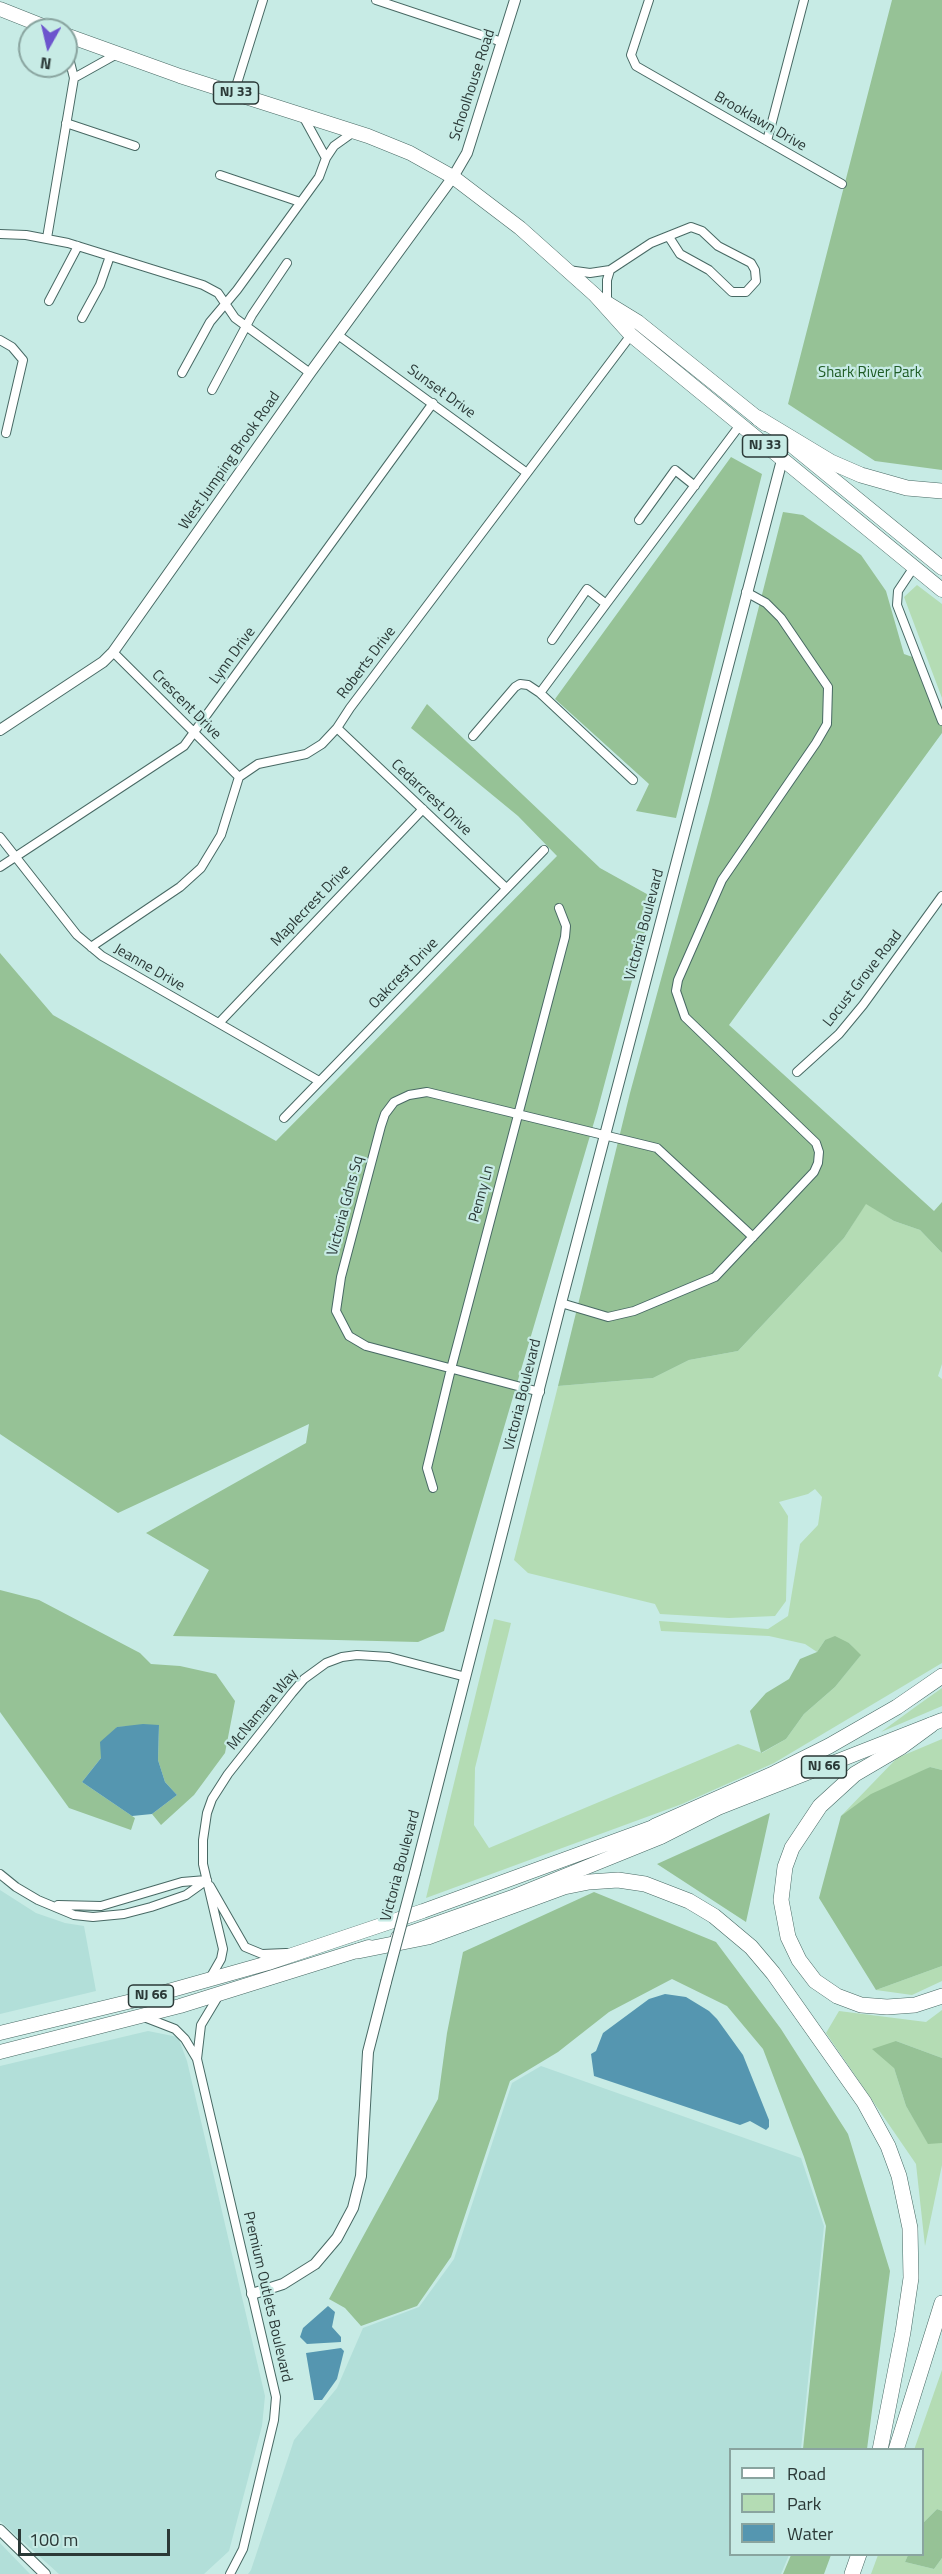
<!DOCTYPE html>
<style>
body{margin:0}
#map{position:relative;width:942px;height:2574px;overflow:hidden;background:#c7ebe5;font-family:"Titillium Web",sans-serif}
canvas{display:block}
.legend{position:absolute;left:729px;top:2448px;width:195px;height:108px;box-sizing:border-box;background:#c7ebe5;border:2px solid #89a49f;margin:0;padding:8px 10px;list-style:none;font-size:18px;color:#2b3937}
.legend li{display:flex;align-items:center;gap:12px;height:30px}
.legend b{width:30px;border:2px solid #89a49f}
.north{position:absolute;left:18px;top:18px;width:60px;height:60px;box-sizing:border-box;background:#c7ebe5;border:2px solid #89a49f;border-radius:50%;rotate:188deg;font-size:16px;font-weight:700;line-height:24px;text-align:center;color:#2b3937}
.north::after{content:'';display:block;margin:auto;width:21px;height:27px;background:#6c54cd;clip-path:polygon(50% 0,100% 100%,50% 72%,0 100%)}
.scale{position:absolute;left:18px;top:2529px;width:152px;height:27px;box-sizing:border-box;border:3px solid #2b3937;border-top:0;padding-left:8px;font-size:18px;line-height:21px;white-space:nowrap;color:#2b3937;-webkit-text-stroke:4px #c7ebe5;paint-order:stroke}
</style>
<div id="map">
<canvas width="942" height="2574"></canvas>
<ul class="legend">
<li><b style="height:8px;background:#fff"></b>Road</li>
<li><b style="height:16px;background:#b4dcb4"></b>Park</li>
<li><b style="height:16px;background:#5596b0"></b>Water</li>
</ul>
<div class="north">N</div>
<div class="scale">100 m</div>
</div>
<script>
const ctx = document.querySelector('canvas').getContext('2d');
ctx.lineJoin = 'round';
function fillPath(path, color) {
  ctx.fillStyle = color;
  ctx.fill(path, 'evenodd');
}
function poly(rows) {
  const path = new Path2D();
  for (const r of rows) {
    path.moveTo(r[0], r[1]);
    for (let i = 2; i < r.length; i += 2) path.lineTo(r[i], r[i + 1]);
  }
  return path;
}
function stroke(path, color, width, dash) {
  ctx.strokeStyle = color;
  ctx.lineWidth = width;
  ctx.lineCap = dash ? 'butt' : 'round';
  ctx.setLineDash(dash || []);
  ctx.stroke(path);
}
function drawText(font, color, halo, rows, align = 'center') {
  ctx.font = font + ' "Titillium Web",sans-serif';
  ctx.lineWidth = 4.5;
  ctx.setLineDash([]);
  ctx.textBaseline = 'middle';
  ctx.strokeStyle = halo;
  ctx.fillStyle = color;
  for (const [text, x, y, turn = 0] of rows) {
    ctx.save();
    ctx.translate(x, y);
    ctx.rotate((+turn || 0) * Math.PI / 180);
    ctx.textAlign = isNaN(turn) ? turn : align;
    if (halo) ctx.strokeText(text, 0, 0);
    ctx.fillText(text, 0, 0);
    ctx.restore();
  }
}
fillPath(poly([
 [0,1890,36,1913,65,1923,84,1926,96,1991,0,2014],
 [148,2031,178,2037,187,2061,265,2396,262,2426,229,2551,204,2574,59,2574,0,2521,0,2066],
 [541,2066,801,2158,824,2226,801,2449,730,2450,730,2554,789,2555,781,2574,248,2574,251,2570,294,2440,337,2388,363,2328,419,2307,454,2259,512,2083],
 [0,2543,30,2574,0,2574]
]), '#b2dfd9');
fillPath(poly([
 [917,585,942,604,942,698,904,597],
 [866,1203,894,1221,920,1230,942,1253,942,1364,938,1376,942,1379,942,1663,774,1763,682,1804,426,1898,494,1619,511,1623,475,1768,474,1825,489,1848,738,1744,762,1753,786,1739,804,1714,835,1687,860,1656,849,1643,825,1640,817,1652,805,1644,769,1636,661,1631,659,1621,768,1629,788,1616,800,1544,818,1525,822,1497,815,1489,808,1494,779,1502,788,1516,786,1601,775,1616,729,1618,660,1614,655,1604,528,1573,514,1560,558,1386,653,1378,689,1360,738,1351,844,1238],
 [942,1688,942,1706,881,1732,918,1705],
 [942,1739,942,1770,930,1767,841,1816,897,1758],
 [942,1966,942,1981,912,1995,876,1990],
 [942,2010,942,2058,896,2041,894,2068,906,2106,928,2143,942,2143,942,2165,925,2246,916,2164,826,2033,839,2011,926,2022],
 [942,2370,942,2511,937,2509,923,2523,922,2450,914,2450],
 [878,2555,908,2555,905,2562,934,2569,942,2558,942,2574,871,2574]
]), '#b4dcb4');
fillPath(poly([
 [892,0,942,0,942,470,875,461,788,404],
 [731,457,762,474,676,818,636,811,649,784,555,699],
 [783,512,803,515,861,555,886,591,904,654,918,659,942,722,942,733,729,1025,934,1211,942,1202,942,1253,920,1230,894,1221,866,1204,844,1238,738,1351,689,1360,653,1378,558,1386,630,1093,709,803],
 [427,704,600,868,654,898,597,1112,444,1631,418,1642,173,1636,209,1570,146,1533,306,1443,309,1424,118,1513,0,1434,0,953,53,1015,276,1141,557,856,518,816,411,728],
 [0,1590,39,1600,140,1653,151,1664,180,1666,216,1674,235,1701,225,1753,194,1795,161,1825,152,1814,177,1795,165,1782,158,1760,159,1725,117,1727,101,1758,82,1782,135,1818,131,1830,69,1808,0,1712],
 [835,1636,849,1643,861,1655,835,1687,804,1714,786,1739,761,1753,750,1711,766,1693,789,1679,800,1659,817,1652,825,1640],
 [930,1767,942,1770,942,1966,876,1990,819,1898,841,1816,871,1794],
 [770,1813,746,1922,657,1864],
 [594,1892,716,1942,781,2029,848,2134,890,2271,867,2449,803,2449,826,2226,804,2157,763,2049,727,2006,672,1979,609,2012,558,2052,510,2081,451,2257,417,2306,361,2326,345,2308,329,2299,438,2099,447,2033,463,1952],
 [896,2041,942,2058,942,2143,928,2144,906,2106,894,2068,872,2049],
 [937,2509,942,2511,942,2558,934,2569,905,2562,908,2555,922,2554,923,2523],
 [791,2555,791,2554,831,2555,824,2574,783,2574]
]), '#96c296');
fillPath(poly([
 [143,1724,159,1725,158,1760,165,1782,177,1795,152,1814,132,1816,82,1782,101,1758,100,1742,117,1727],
 [665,1994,686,1997,709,2011,717,2019,743,2055,769,2120,769,2127,766,2130,750,2121,740,2125,594,2076,591,2054,596,2051,603,2033,649,1999],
 [328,2306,335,2312,332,2327,341,2337,341,2342,307,2344,300,2337,303,2328],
 [341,2348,344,2351,337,2379,322,2400,314,2400,306,2353]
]), '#5596b0');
const minor = poly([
 [376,0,502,42],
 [649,0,631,55,636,66,842,184],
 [74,78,117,54],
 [234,93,263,0],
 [303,116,326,158],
 [66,123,135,146],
 [767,141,804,0],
 [220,175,300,202],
 [0,234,26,235,68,243,203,285,218,293,235,318,310,373],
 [47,238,74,78,66,46],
 [568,270,590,273,610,270,651,243,691,227,702,231,718,246,751,263,755,270,756,281,746,292,732,292,709,270,680,254,669,237],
 [49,301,78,246],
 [607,303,607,280,610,270],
 [82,318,100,285,110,256],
 [338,335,527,473],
 [0,340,12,347,23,360,6,433],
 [182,373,210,322,237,290,319,177,326,158,334,146,355,131],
 [212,390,252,315,287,263],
 [639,520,675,470,695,486],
 [914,567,898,591,897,605,942,721],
 [552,640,587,589,606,604,740,425],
 [113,652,239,777],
 [540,693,606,604],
 [337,728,506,888],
 [473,736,515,687,520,684,528,685,540,693,633,780],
 [0,837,77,935,102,956,319,1081],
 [0,867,184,746,433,403],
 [91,947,180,887,201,868,221,835,239,777,258,764,306,754,322,744,337,728,350,708,631,335],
 [219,1023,423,809],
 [797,1072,839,1034,863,1005,942,896],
 [284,1118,544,850],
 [561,1303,608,1317,634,1311,715,1277,814,1172,818,1163,819,1152,816,1143,685,1017,676,991,678,980,722,880,816,743,827,724,828,687,781,618,766,603,746,592],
 [540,1392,366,1346,349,1336,336,1311,341,1277,381,1126,385,1114,394,1102,409,1095,427,1092,657,1148,753,1237],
 [433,1488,427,1468,451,1369,565,937,566,926,559,908],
 [0,1874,16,1887,38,1900,74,1915,93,1917,124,1914,151,1907,186,1895,207,1880],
 [210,1886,245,1947,262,1954,286,1953],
 [58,1905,101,1906,182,1882,206,1880],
 [209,1980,221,1959,223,1949,203,1864,203,1840,207,1813,212,1799,228,1774,292,1693,304,1679,326,1663,342,1657,357,1655,389,1657,466,1677],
 [219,1995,201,2025,197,2059,276,2397,274,2420,243,2549,230,2574],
 [144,2017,175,2029,185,2039,197,2059]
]);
const tertiary = poly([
 [0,730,103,662,113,652,310,373,453,177,467,153,515,0],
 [415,1873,561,1303,782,460],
 [252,2294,283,2284,315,2264,337,2238,353,2208,361,2176,368,2052,386,1982],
 [0,2530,45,2574]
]);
const trunk = poly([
 [0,9,53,30],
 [66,35,180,76,368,136,410,153,453,177,520,228,595,295,631,335,942,590],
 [607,303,638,322,765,424],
 [785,440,942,568],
 [398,1937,515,1896,661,1837,718,1808,942,1720],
 [0,2033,140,1999,268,1963,423,1911,664,1823],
 [0,2052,180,2006,369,1947]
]);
const motorway = poly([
 [758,418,831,462,861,475,907,488,942,491],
 [931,1725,901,1747,855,1774,820,1806,792,1848,785,1867,781,1900,788,1937,799,1960,815,1981,837,1996,861,2005,887,2007,915,2005,942,1996],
 [655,1826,775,1773,829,1746,897,1707,942,1676],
 [358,1951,428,1937,564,1887,589,1882,618,1880,645,1884,689,1901,714,1916,751,1947,773,1973,864,2102,888,2146,899,2176,910,2228,911,2278,903,2332,880,2450],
 [896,2450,942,2303],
 [852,2574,859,2554]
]);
stroke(minor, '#486964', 10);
stroke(tertiary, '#486964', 12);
stroke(trunk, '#486964', 15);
stroke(motorway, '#486964', 16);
stroke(minor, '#fff', 8);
stroke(tertiary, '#fff', 10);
stroke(trunk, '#fff', 14);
stroke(motorway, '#fff', 15);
const tertiaryBridge = poly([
 [386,1982,415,1873]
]);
stroke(tertiaryBridge, '#486964', 12, []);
stroke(tertiaryBridge, '#fff', 10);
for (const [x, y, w] of [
 [236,93,45],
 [765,446,45],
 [824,1767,45],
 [151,1996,45]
]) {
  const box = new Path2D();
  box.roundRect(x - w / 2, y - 11, w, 22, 4.5);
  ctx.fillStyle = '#c7ebe5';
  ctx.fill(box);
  stroke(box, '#2b3937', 1.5);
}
drawText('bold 14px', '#2b3937', null, [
 ["NJ 33",236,93],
 ["NJ 33",765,446],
 ["NJ 66",824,1767],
 ["NJ 66",151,1996]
]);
drawText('15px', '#2b3937', '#c7ebe5', [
 ["Schoolhouse Road",473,85,-72],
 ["Brooklawn Drive",760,122,30],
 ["Sunset Drive",441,392,36],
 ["West Jumping Brook Road",230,461,-55],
 ["Lynn Drive",233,656,-54],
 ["Roberts Drive",367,663,-53],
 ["Crescent Drive",186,705,45],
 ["Cedarcrest Drive",431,798,43],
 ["Maplecrest Drive",311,906,-46],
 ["Victoria Boulevard",645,925,-75],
 ["Jeanne Drive",149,968,30],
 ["Oakcrest Drive",404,974,-46],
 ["Locust Grove Road",863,979,-52],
 ["Penny Ln",482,1194,-75],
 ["Victoria Gdns Sq",346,1206,-75],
 ["Victoria Boulevard",523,1395,-76],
 ["McNamara Way",263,1710,-50],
 ["Victoria Boulevard",401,1866,-75],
 ["Premium Outlets Boulevard",267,2297,77]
]);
drawText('15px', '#1f5c25', '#c7ebe5', [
 ["Shark River Park",870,373]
]);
</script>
